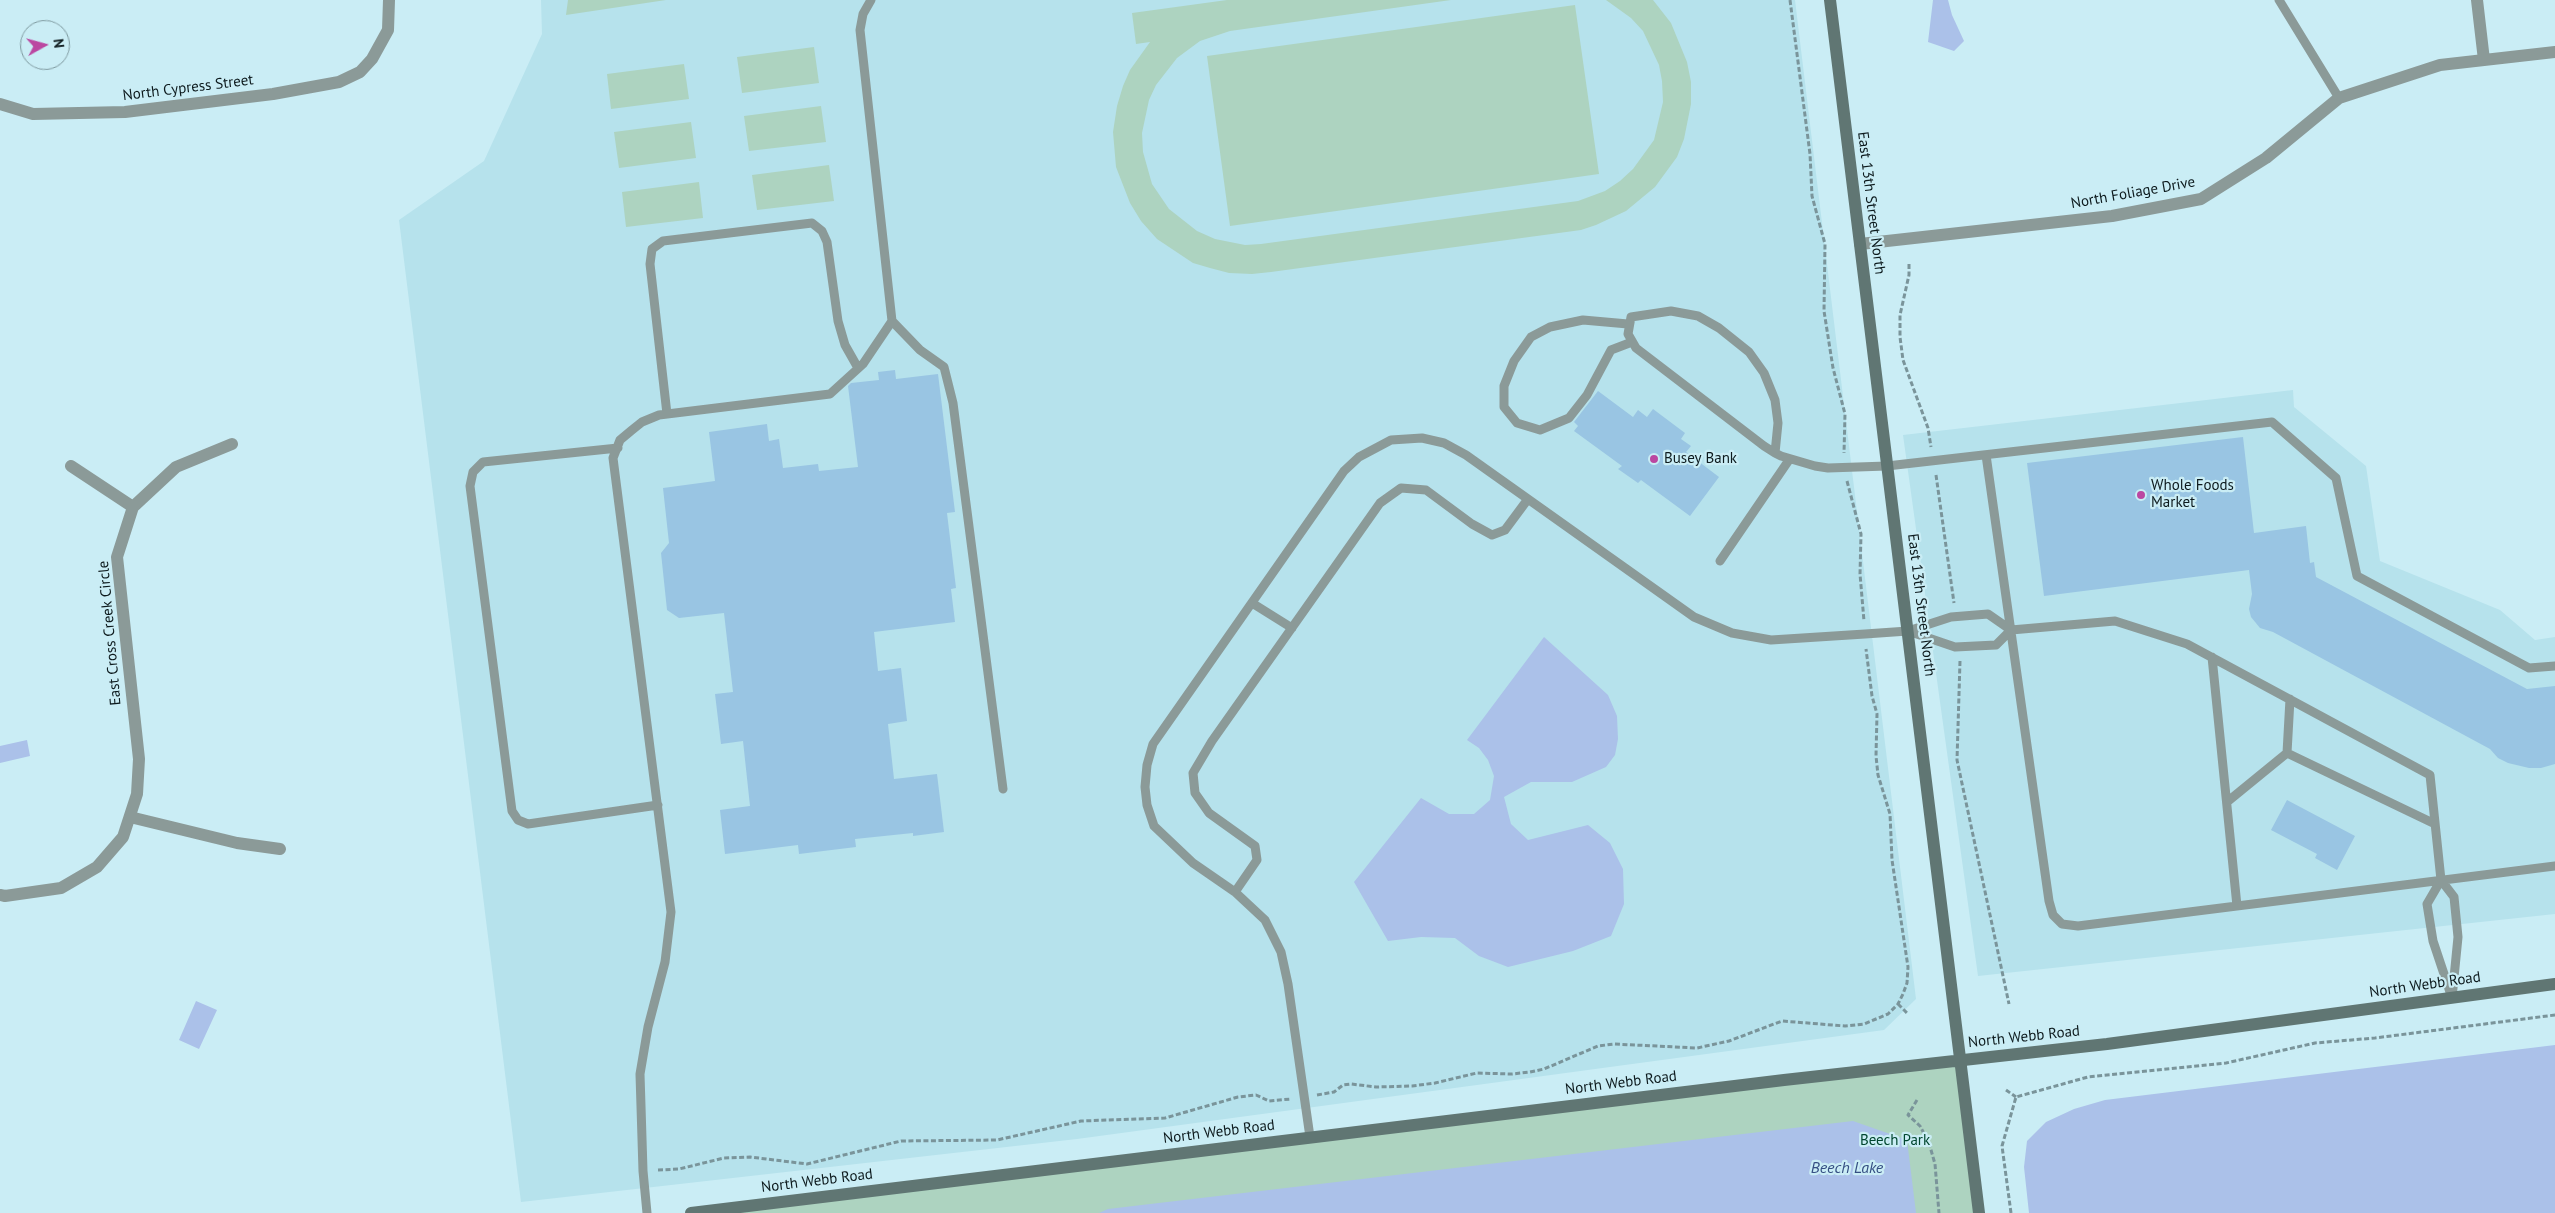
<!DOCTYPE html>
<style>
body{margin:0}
#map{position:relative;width:2555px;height:1213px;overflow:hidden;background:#caedf5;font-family:"PT Sans",sans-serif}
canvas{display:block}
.north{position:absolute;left:20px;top:20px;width:50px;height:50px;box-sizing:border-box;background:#caedf5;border:1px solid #7e999f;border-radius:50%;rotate:83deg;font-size:14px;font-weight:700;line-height:20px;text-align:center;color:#0d1a1d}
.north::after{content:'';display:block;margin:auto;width:18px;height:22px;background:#bb47a1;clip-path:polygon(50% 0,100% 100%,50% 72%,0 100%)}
</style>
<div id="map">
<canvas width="2555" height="1213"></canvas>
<div class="north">N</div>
</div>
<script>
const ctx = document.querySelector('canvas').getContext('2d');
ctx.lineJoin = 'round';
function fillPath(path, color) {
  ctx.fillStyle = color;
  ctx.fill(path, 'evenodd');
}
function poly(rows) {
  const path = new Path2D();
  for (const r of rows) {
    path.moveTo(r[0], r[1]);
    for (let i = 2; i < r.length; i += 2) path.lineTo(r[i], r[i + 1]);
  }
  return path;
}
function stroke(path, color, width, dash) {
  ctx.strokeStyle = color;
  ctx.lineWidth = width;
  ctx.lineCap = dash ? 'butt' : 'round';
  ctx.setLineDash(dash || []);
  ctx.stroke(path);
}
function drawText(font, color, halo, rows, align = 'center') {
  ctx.font = font + ' "PT Sans",sans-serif';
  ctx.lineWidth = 4.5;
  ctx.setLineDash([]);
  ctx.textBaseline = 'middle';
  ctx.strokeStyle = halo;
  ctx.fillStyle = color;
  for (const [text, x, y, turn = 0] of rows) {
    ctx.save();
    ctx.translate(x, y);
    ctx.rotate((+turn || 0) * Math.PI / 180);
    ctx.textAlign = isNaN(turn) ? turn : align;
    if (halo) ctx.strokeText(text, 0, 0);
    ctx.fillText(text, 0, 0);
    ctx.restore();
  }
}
fillPath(poly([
 [541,0,1795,0,1916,999,1884,1030,1077,1139,521,1202,399,220,484,161,542,34],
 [2293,390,2294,407,2366,466,2380,561,2500,610,2535,640,2555,637,2555,914,1978,976,1903,435]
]), '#b6e2ec');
fillPath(poly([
 [568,0,666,0,566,15],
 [1227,0,1451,0,1230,31,1200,41,1177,58,1156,85,1149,100,1142,133,1143,152,1152,184,1169,209,1197,231,1215,239,1245,245,1261,244,1578,201,1605,191,1620,181,1633,169,1654,140,1663,102,1662,81,1659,65,1643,31,1631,18,1606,0,1653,0,1671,23,1687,62,1691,82,1691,104,1684,139,1677,157,1655,187,1626,211,1596,225,1581,230,1271,272,1252,274,1229,273,1210,268,1193,263,1157,239,1141,221,1130,203,1116,167,1113,132,1117,106,1123,86,1130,70,1150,42,1136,44,1132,13],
 [1575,5,1599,174,1230,226,1207,56],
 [814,47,819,83,742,93,737,57],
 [684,64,689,99,611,109,607,74],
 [821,106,826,142,749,151,744,116],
 [691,122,696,158,619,168,614,132],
 [829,165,834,201,757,210,752,175],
 [699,182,703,218,626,227,622,192],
 [1961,1061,1980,1213,716,1213]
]), '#add3c0');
fillPath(poly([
 [1933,0,1948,0,1952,15,1964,41,1954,51,1928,42],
 [1544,637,1608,695,1617,716,1618,739,1615,755,1606,767,1572,782,1531,782,1504,797,1511,824,1528,840,1588,825,1610,843,1623,869,1624,904,1611,936,1573,951,1508,967,1479,956,1455,938,1421,937,1388,941,1354,882,1421,798,1449,814,1474,814,1490,800,1494,776,1488,760,1479,748,1467,740],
 [27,740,30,756,0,763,0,746],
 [196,1001,217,1010,199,1049,179,1040],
 [2555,1045,2555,1213,2029,1213,2024,1167,2027,1141,2046,1122,2074,1109,2105,1100],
 [1853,1121,1907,1140,1916,1213,1099,1213,1108,1209]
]), '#abc1e9');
fillPath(poly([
 [895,370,896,379,938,374,955,512,947,513,956,588,951,589,955,622,874,632,878,671,901,668,907,721,888,724,894,779,937,774,944,832,913,836,913,833,855,839,856,847,799,854,798,845,725,854,720,810,750,806,743,741,721,744,715,694,733,692,724,613,679,618,667,610,661,553,669,543,663,488,715,481,709,432,767,424,769,441,779,439,783,468,818,464,819,471,858,467,848,386,851,383,879,380,878,372],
 [1598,391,1633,417,1638,410,1647,417,1653,409,1685,433,1681,439,1691,446,1686,452,1719,477,1690,516,1641,480,1638,483,1618,469,1622,466,1574,431,1578,426,1574,422],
 [2243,437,2254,533,2306,526,2310,563,2314,562,2316,577,2527,689,2555,686,2555,764,2541,768,2529,768,2508,763,2498,758,2490,749,2273,632,2260,628,2251,617,2249,609,2252,594,2249,570,2044,596,2027,463],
 [2287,800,2355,836,2337,870,2315,858,2317,854,2271,830]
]), '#99c5e3');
stroke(poly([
 [1790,0,1810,154,1812,196,1825,244,1824,311,1833,368,1845,414,1844,453],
 [1909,264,1909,275,1900,315,1900,337,1903,360,1928,428,1931,447],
 [1936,475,1954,603],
 [1847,481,1861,534,1860,574,1864,621],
 [1960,661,1957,760,2009,1004],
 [1898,1004,1908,1014],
 [2006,1090,2016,1097],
 [1317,1095,1334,1092,1343,1085,1351,1084,1376,1087,1412,1086,1435,1083,1477,1073,1512,1074,1530,1072,1544,1069,1598,1046,1614,1044,1697,1048,1729,1041,1782,1021,1845,1026,1864,1024,1888,1014,1898,1004,1903,994,1907,983,1908,967,1892,860,1890,814,1878,775,1876,756,1877,714,1872,696,1866,649],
 [1917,1100,1908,1115,1920,1126,1929,1143,1935,1164,1939,1213],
 [658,1170,679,1169,724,1158,750,1157,807,1164,901,1141,997,1140,1081,1121,1165,1118,1238,1097,1256,1095,1269,1101,1291,1099],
 [2011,1213,2002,1146,2016,1097,2088,1077,2226,1063,2315,1043,2375,1038,2555,1015]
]), '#7a949a', 3, [5, 2.5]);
stroke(poly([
 [2279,0,2339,98],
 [892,321,920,350,944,367,953,403,1003,789],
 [1628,324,1583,320,1550,327,1531,337,1514,361,1504,386,1504,407,1517,423,1540,430,1569,418,1587,395,1611,350,1632,342],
 [667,414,650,264,652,249,663,241,812,223,822,231,827,242,838,321,845,345,858,368],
 [618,448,483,462,473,472,470,486,512,811,518,820,528,824,658,805],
 [1775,453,1778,423,1775,400,1764,373,1749,352,1719,328,1698,316,1671,311,1631,317,1628,334,1636,348,1764,446,1775,453,1781,456,1815,466,1828,468,1887,466,2272,422,2336,478,2357,576,2529,668,2555,666],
 [1986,455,2049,901,2053,915,2062,924,2078,926,2555,866],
 [1720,561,1789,460],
 [1252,603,1292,628],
 [2011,630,2115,621,2187,644,2430,775,2441,880],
 [2212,657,2237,906],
 [2290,699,2287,753,2435,824],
 [2227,802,2287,753],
 [2441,880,2454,897,2458,937,2452,998,2433,941,2427,904,2441,880],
 [1235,892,1257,860,1255,846,1209,813,1195,793,1193,773,1212,741,1380,503,1401,488,1426,490,1472,524,1492,535,1505,530,1528,499],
 [1310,1137,1288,984,1281,952,1265,920,1235,892,1193,863,1154,826,1147,805,1145,787,1147,765,1153,744,1344,471,1359,457,1391,440,1422,438,1444,443,1466,455,1694,617,1732,633,1771,640,1865,634,1908,631,1951,617,1988,614,2011,630,1996,645,1955,647,1908,631],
 [647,1213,643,1171,640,1074,648,1027,665,962,671,912,613,458,620,440,632,430,642,422,659,415,830,394,863,364,892,321,860,30,863,14,871,0]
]), '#8b9a98', 9);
stroke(poly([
 [2477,0,2484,60],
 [0,104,33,114,125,112,273,94,339,82,360,72,372,59,388,30,389,0],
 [1860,244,2112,216,2201,199,2266,158,2339,98,2440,65,2555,52],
 [71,466,133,507],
 [130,817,237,843,280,849],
 [0,895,5,896,61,888,97,867,123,837,137,794,139,759,117,557,133,507,176,467,232,444]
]), '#8b9a98', 12);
stroke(poly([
 [1830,0,1979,1213],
 [691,1213,1784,1080,2107,1044,2555,984]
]), '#607673', 12);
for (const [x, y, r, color] of [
 [1654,459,5,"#bb47a1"],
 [2141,495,5,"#bb47a1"]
]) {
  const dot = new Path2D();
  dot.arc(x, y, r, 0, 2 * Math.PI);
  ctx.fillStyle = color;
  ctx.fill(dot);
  stroke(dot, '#caedf5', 2);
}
drawText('15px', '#0d1a1d', '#caedf5', [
 ["North Cypress Street",188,88,-7],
 ["North Foliage Drive",2133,193,-10],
 ["East 13th Street North",1871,203,83],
 ["East 13th Street North",1921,605,83],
 ["East Cross Creek Circle",110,633,-95],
 ["North Webb Road",2425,985,-8],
 ["North Webb Road",2024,1037,-6],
 ["North Webb Road",1621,1083,-7],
 ["North Webb Road",1219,1132,-7],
 ["North Webb Road",817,1181,-7]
]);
drawText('15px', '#0d1a1d', '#caedf5', [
 ["Busey Bank",1664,459],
 ["Whole Foods",2151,486],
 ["Market",2151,503]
], 'left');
drawText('15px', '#024730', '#caedf5', [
 ["Beech Park",1895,1141]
]);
drawText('italic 16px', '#354f83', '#caedf5', [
 ["Beech Lake",1847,1168]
]);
</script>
